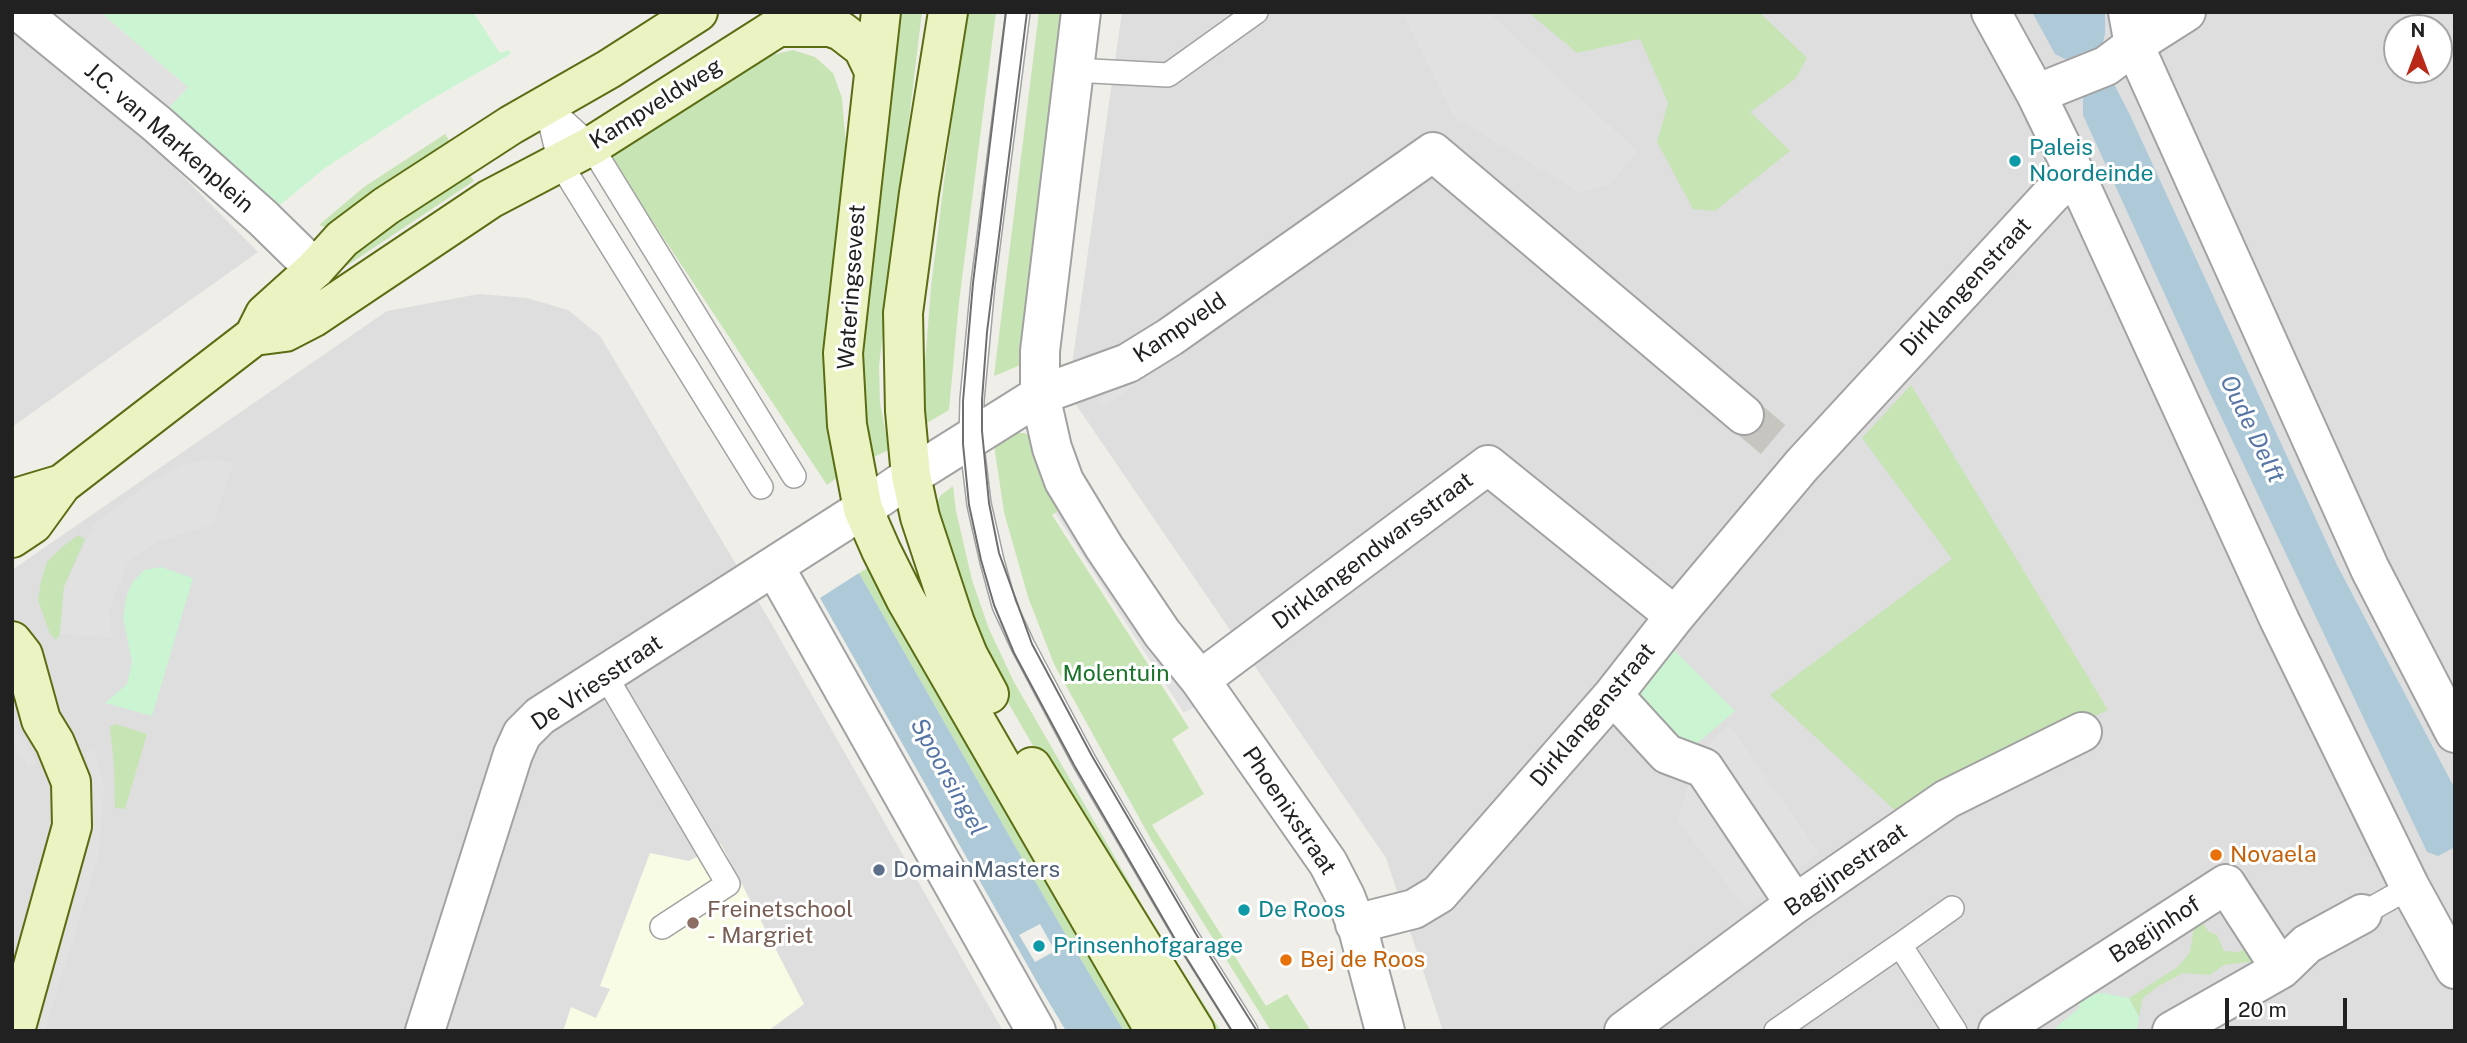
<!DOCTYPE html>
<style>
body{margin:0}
#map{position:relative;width:2467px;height:1043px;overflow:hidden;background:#f0eee8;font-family:"Public Sans",sans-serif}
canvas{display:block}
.frame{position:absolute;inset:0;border:14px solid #212121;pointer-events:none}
.north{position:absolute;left:2383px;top:14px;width:70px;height:70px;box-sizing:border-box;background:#fff;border:2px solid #a6a6a6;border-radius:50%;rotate:0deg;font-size:19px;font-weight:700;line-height:28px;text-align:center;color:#212121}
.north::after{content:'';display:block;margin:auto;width:24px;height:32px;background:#ba2817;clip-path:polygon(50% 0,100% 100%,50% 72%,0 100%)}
.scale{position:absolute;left:2225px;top:998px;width:122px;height:32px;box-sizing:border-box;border:4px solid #212121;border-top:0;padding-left:9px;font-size:21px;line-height:24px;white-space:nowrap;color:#212121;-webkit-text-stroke:5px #fff;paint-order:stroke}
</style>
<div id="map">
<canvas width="2467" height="1043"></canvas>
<div class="frame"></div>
<div class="north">N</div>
<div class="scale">20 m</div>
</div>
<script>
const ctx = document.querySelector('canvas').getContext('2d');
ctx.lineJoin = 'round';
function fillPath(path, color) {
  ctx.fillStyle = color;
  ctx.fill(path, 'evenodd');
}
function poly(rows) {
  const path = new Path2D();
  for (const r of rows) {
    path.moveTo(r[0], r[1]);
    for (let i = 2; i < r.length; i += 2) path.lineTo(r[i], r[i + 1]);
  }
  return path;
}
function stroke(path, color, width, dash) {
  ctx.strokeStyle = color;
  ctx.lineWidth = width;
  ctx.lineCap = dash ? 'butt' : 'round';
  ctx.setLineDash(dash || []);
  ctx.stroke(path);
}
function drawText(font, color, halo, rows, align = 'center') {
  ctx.font = font + ' "Public Sans",sans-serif';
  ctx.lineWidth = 6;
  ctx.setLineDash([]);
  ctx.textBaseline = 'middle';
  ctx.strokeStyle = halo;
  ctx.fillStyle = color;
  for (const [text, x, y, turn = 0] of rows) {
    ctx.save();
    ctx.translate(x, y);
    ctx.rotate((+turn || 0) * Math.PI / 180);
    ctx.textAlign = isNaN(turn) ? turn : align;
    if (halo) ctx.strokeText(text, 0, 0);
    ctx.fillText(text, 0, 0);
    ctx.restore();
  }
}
fillPath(poly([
 [12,12,20,12,258,252,12,427],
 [1122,12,2455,12,2455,1031,1443,1031,1386,858,1068,393],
 [2397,28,2439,28,2439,70,2397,70],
 [479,294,527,298,568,310,600,336,771,623,1003,1031,12,1031,12,570,387,311]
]), '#dedede');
fillPath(poly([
 [721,844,804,1004,768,1031,563,1031,571,1007,596,1018,610,989,600,986,650,853,689,861]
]), '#f9fce5');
fillPath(poly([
 [897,12,922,12,879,366,880,403,889,450,865,461,855,400],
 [965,12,996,12,959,302,949,410,920,427,931,287],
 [1039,12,1066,12,1023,364,994,376],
 [1528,12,1759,12,1807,58,1795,79,1750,112,1790,151,1715,211,1693,209,1657,142,1668,103,1640,39,1577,53],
 [793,50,815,57,833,73,842,98,847,160,841,475,827,485,610,157,768,56],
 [445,134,452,145,332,229,319,225,364,187],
 [464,168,474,181,306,293,350,249],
 [1911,385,2108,710,1944,788,1901,816,1770,695,1952,559,1862,438],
 [1017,433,1025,433,1033,438,1064,507,1052,515,1189,728,1172,739,1204,794,1152,825,1266,1006,1287,994,1311,1031,1271,1031,1152,841,1054,664,1028,597,1004,512,994,445],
 [953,486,956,511,972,580,989,629,1014,682,1155,927,1221,1031,1201,1031,1142,935,1002,692,970,629,935,509,940,496],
 [78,535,85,539,64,587,60,634,56,640,50,634,38,600,41,581,47,562,60,549],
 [871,566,925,657,1080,941,1137,1031,1124,1031,1062,928,859,573],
 [116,724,147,734,125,809,115,808,114,766,110,727],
 [2197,916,2209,932,2217,935,2224,951,2238,952,2248,948,2256,961,2224,965,2210,975,2183,973,2157,987,2142,999,2139,1017,2129,998,2179,966,2190,952,2193,933,2193,919]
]), '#c7e4b4');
fillPath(poly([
 [100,12,473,12,500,53,508,50,511,54,428,101,325,168,280,205,168,109,187,87],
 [161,567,193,578,152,716,105,703,127,684,132,662,123,617,127,594,132,583,144,570],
 [1674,650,1735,711,1693,747,1671,741,1634,697],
 [2103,993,2129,998,2139,1017,2137,1031,2055,1031,2054,1029,2080,1007,2073,997]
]), '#cbf4d3');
fillPath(poly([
 [54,12,100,12,188,87,168,109],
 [1402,12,1488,12,1637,151,1610,185,1579,192,1454,117],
 [1176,343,1182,351,1104,408,1098,400],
 [211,459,234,462,213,524,158,542,128,562,109,611,112,638,60,634,64,587,94,524,150,482,181,465],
 [1064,507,1194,707,1184,713,1055,513],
 [12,720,37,763,28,768,12,741],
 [1730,725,1819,853,1745,908,1677,820,1699,752],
 [94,749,104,786,99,855,45,1031,32,1031,87,852,93,789,86,753]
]), '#e1e1e1');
fillPath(poly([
 [2032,12,2105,12,2105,34,2101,51,2071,62,2055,54],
 [2114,84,2129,113,2337,565,2455,789,2455,847,2438,856,2427,852,2207,387,2083,115,2083,95],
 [859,573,1062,928,1124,1031,1066,1031,1038,984,820,598],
 [1040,924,1055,951,1035,962,1019,935]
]), '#aecad8');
stroke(poly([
 [1744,415,1788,452]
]), '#c7c5c0', 38, [38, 19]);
const lane = poly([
 [1018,12,983,284,972,400,971,438,979,504,992,561,1004,605,1023,646,1084,761,1188,939,1246,1031],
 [1073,70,1168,75,1256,12],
 [546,105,591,146,794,476],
 [546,105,560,163,761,487],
 [605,675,728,884,662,927],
 [2362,914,2410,887],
 [1900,945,1952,908],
 [1776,1031,1900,945,1955,1031]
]);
const street = poly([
 [20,12,157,124,263,218,315,269],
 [1081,12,1040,351,1040,395,1052,448,1064,481,1104,547,1162,633,1200,680,1328,863,1345,896,1358,929,1385,1031],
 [1991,12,2036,94,2075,174,2280,621,2410,887,2455,969],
 [2128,12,2134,45,2370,569,2455,733],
 [2036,94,2106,66,2134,45,2186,12],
 [774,566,1036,1031],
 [1200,680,1488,465,1675,616],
 [1613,695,1667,754,1704,768,1795,904],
 [1355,924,1414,909,1439,894,1613,695,1675,616,1802,465,2051,195,2075,174],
 [425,1031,513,754,522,734,540,716,863,509,911,476,1040,395,1128,363,1170,337,1433,152,1744,415],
 [1624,1031,1795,904,1947,799,2082,732],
 [1998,1031,2226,884,2281,969],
 [2172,1031,2281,969,2307,944,2362,914]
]);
const secondary = poly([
 [881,12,843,353,847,425,863,509,881,550,906,600,1155,1031],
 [948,12,919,193,903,313,905,411,911,476,920,517,955,623,968,655,989,694],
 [778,27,830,27,841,31,863,48,873,69],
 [254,336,285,332,314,317,490,199,591,146,778,27,789,12],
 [12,499,62,484],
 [12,538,33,524,62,484,254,336,265,314,315,269,342,239,386,206,511,125,609,69,698,12],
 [12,641,23,655,41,720,55,743,71,782,72,826,15,1031],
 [1032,767,1195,1031]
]);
stroke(lane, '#a2a2a2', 26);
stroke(street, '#a2a2a2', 42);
stroke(secondary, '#5a6d12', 42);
stroke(lane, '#fff', 23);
stroke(street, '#fff', 38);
stroke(secondary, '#ecf3c3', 38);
stroke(poly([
 [1006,12,973,283,963,401,963,444,969,505,981,560,994,605,1014,653,1074,765,1179,946,1232,1031],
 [1027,12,987,332,982,400,982,431,989,503,999,553,1032,644,1092,756,1196,934,1257,1031]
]), '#6f6f6f', 2);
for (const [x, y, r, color] of [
 [2015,161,7,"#0f9aa8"],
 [2216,855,7,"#e8710a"],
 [879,870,7,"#5c6f8a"],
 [1244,910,7,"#0f9aa8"],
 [693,923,7,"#8d6e63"],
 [1039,946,7,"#0f9aa8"],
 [1286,960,7,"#e8710a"]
]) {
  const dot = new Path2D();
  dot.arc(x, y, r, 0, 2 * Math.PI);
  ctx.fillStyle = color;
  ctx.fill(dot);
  stroke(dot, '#fff', 2.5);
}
drawText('23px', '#212121', '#fff', [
 ["Kampveldweg",656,104,-32],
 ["J.C. van Markenplein",169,138,41],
 ["Wateringsevest",852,287,-86],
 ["Dirklangenstraat",1966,287,-47],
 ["Kampveld",1180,328,-34],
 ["Dirklangendwarsstraat",1373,551,-37],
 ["De Vriesstraat",597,683,-34],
 ["Dirklangenstraat",1593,715,-50],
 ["Phoenixstraat",1289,811,56],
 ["Bagijnestraat",1846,870,-35],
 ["Bagijnhof",2155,930,-33]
]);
drawText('23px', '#0d838f', '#fff', [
 ["Paleis",2029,148],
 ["Noordeinde",2029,174],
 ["De Roos",1258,910],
 ["Prinsenhofgarage",1053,946]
], 'left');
drawText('23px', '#19742a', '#fff', [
 ["Molentuin",1116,674]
]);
drawText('23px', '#c56008', '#fff', [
 ["Novaela",2230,855],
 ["Bej de Roos",1300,960]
], 'left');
drawText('23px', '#4e5e75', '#fff', [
 ["DomainMasters",893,870]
], 'left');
drawText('23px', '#785e54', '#fff', [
 ["Freinetschool",707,910],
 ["- Margriet",707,936]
], 'left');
drawText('italic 24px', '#5776a6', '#fff', [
 ["Oude Delft",2252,429,64],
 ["Spoorsingel",948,777,61]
]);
</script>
